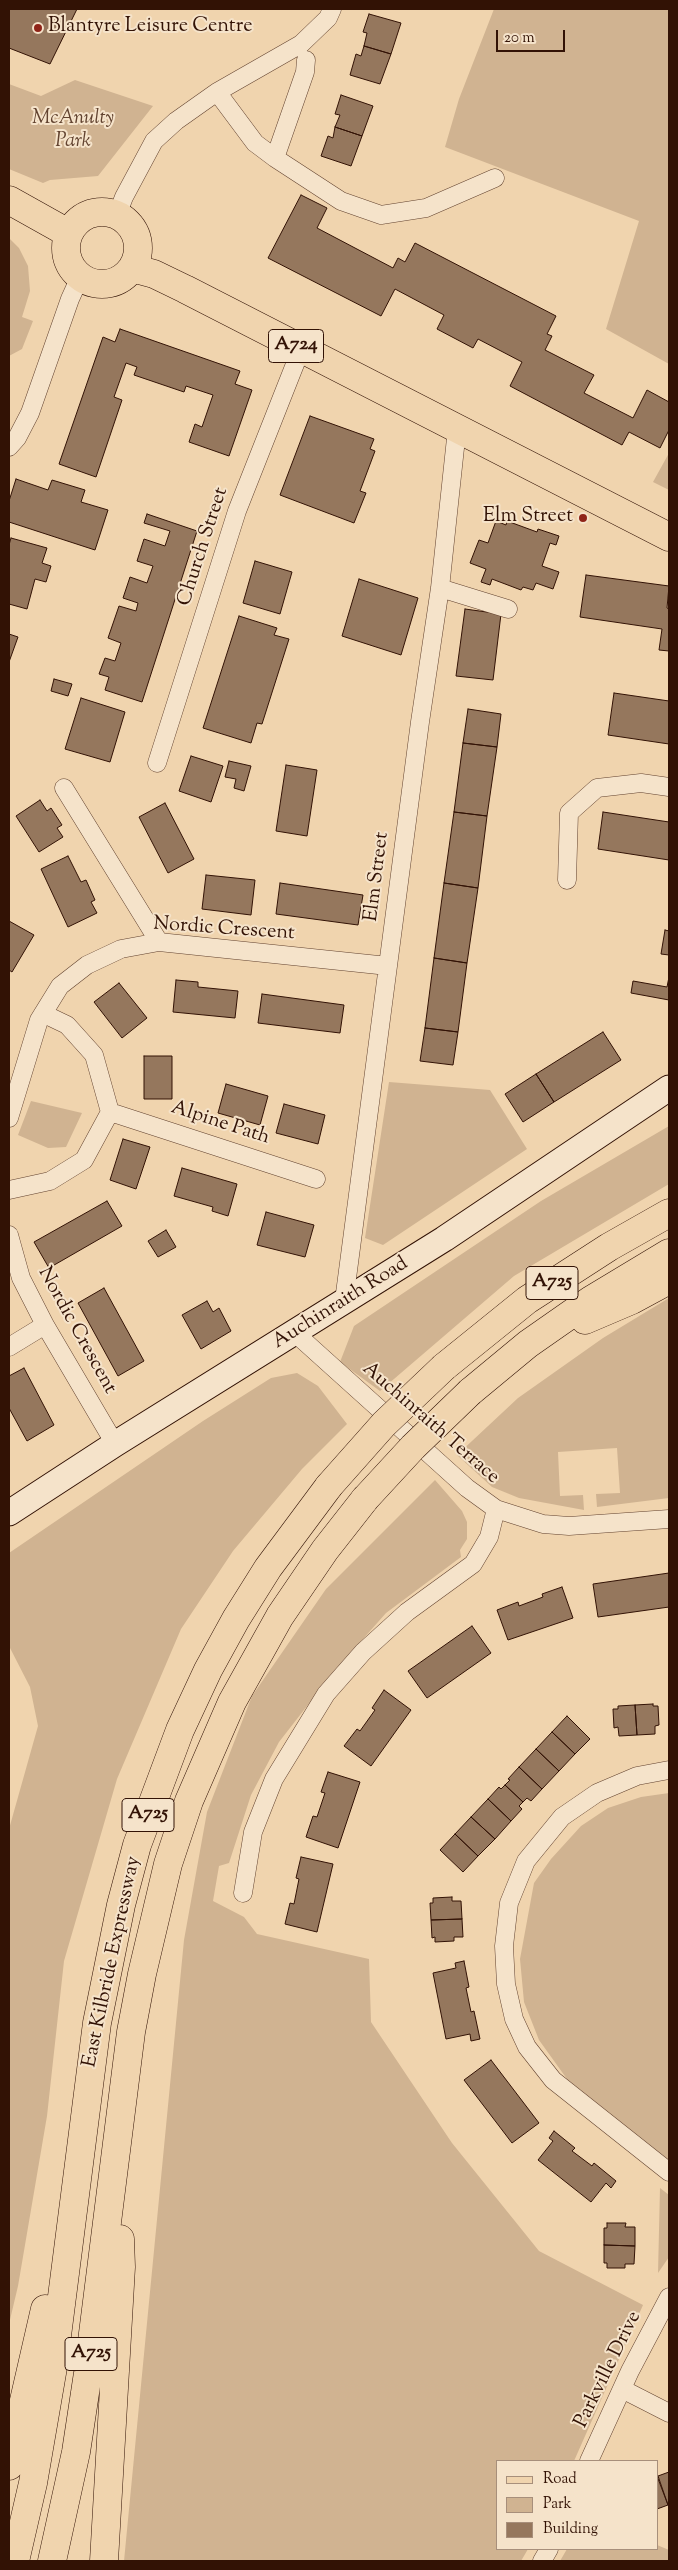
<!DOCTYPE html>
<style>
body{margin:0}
#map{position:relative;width:678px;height:2570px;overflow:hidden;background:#f0d4ae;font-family:"Sorts Mill Goudy",serif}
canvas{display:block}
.frame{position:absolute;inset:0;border:10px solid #321205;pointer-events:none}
.legend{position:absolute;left:496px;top:2460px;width:162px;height:90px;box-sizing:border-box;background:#f5e3ca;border:1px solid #a78f7b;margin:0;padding:6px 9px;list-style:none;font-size:15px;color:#321205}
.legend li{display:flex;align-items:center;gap:10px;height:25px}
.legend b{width:25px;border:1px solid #a78f7b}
.scale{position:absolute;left:496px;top:30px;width:69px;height:22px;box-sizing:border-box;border:2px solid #321205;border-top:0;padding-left:6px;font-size:15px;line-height:18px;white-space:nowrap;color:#321205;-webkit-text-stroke:4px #f5e3ca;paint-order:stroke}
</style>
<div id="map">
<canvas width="678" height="2570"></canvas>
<div class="frame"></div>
<ul class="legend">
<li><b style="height:6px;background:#f0d4ae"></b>Road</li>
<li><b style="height:14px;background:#d0b391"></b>Park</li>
<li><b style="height:14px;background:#95775d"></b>Building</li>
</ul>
<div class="scale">20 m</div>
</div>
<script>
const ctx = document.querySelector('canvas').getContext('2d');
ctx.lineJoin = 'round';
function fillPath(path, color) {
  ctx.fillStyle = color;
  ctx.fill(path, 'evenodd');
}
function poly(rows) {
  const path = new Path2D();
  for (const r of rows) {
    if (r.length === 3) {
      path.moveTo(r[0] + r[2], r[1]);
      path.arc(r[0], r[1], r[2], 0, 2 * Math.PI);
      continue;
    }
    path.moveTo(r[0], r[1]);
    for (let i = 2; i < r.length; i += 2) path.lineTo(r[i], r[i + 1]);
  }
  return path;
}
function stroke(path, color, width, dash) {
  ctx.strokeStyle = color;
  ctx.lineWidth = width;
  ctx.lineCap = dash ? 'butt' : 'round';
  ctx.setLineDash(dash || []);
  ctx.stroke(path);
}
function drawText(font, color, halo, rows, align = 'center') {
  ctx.font = font + ' "Sorts Mill Goudy",serif';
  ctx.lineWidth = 4;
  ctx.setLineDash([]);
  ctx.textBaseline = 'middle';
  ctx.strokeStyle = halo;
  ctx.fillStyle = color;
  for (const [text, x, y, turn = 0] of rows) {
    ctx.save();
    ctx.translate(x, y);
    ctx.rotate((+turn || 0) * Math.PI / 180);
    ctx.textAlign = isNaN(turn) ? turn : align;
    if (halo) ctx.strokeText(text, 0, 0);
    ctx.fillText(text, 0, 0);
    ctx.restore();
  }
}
fillPath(poly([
 [494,9,669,9,669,364,606,329,639,221,445,147,459,99],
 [75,80,153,106,98,176,50,180,43,183,9,169,9,84,41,96],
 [9,238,19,248,28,266,30,291,22,317,33,321,22,349,9,356],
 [669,453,669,490,653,482],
 [389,1082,490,1090,527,1149,383,1245,365,1238],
 [31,1101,82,1113,66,1147,48,1148,18,1135],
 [669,1126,669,1184,514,1276,380,1391,340,1362,354,1326,541,1201],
 [669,1298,669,1498,597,1507,596,1494,620,1493,617,1448,558,1452,560,1496,583,1495,584,1510,519,1498,492,1487,457,1455,518,1398,603,1338],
 [297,1373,318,1386,347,1424,302,1469,233,1551,181,1629,117,1779,64,1961,47,2116,18,2286,9,2324,9,1829,38,1726,30,1687,9,1646,9,1553,203,1421,271,1378],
 [435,1480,462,1511,467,1522,467,1539,460,1550,461,1557,386,1613,332,1674,279,1742,251,1795,229,1863,219,1866,213,1901,244,1917,257,1934,369,1959,371,2022,452,2143,539,2251,643,2305,574,2461,497,2461,497,2549,528,2549,521,2561,124,2561,184,1940,207,1812,252,1696,326,1589],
 [669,1793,669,2160,567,2079,539,2040,524,2002,520,1959,534,1883,551,1859,581,1826,608,1808,641,1797],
 [660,2188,669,2195,669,2257,658,2273],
 [657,2545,669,2550,669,2561,560,2561,567,2549,657,2549]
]), '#d0b391');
const building = poly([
 [9,9,77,9,50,64,9,48,9,9],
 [369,14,401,23,391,54,364,46,367,33,363,32,369,14],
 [364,46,391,54,380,84,350,75,356,54,361,56,364,46],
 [341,95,373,106,362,136,335,127,340,115,335,114,341,95],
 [335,127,362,136,351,166,321,156,328,136,333,138,335,127],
 [301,195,327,208,317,228,393,268,398,258,405,262,415,243,556,316,547,334,552,336,545,350,594,375,584,393,633,418,647,390,669,402,669,430,660,448,629,432,622,445,510,386,522,362,478,339,473,348,437,329,444,315,395,289,381,316,268,258,301,195],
 [120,329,240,371,235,384,252,390,229,456,189,442,195,424,202,427,213,395,186,386,184,392,134,375,137,367,126,363,114,397,122,400,96,477,59,464,103,337,115,342,120,329],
 [310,416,374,439,370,449,375,451,360,491,366,493,354,523,280,495,310,416],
 [16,479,48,490,52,480,85,490,81,502,108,510,95,550,9,522,9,501,16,479],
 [147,514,197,531,142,702,105,690,109,677,99,674,105,658,115,661,121,643,108,638,119,606,136,611,138,603,123,598,130,577,147,583,153,566,137,561,144,539,165,546,170,531,144,523,147,514],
 [496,521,506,525,507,521,537,532,538,529,559,536,556,545,550,543,542,566,559,572,553,589,536,583,533,590,523,587,521,590,492,579,490,585,481,582,486,569,470,563,479,540,488,543,496,521],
 [11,538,47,548,42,563,51,566,46,582,35,579,27,609,9,604,9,545,11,538],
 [255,561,292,572,280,614,243,603,255,561],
 [586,575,669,586,667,608,669,609,669,651,659,650,662,629,580,617,586,575],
 [359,579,418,598,401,655,342,636,359,579],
 [465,609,501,614,493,680,456,676,465,609],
 [239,616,277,628,274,635,289,639,262,724,257,723,251,743,203,728,239,616],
 [9,634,18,637,9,662,9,634],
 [54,679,72,684,68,696,51,691,54,679],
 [614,693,669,701,669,744,608,735,614,693],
 [81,698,125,712,110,762,65,749,81,698],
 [468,709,501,714,497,747,463,743,468,709],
 [463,743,497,747,487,816,454,812,463,743],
 [191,756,223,766,211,802,179,791,191,756],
 [229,761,251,766,244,791,234,788,236,779,225,777,229,761],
 [286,765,317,770,307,836,276,831,286,765],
 [40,800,47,811,51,808,62,825,57,828,63,837,39,852,16,816,40,800],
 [165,803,194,859,168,873,139,817,165,803],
 [454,812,487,816,478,888,444,883,454,812],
 [603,812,669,822,669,860,598,849,603,812],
 [68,856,81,882,86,880,95,900,91,902,97,913,68,927,41,869,68,856],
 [206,875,255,880,251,915,202,909,206,875],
 [280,883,363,895,358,925,276,914,280,883],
 [444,883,478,888,467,963,434,958,444,883],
 [9,921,34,935,12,972,9,970,9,921],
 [665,930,669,931,669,955,661,954,665,930],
 [434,958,467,963,458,1032,425,1028,434,958],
 [669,977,669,1000,631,993,633,981,667,987,669,977],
 [176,980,198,982,198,987,238,991,235,1018,173,1012,176,980],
 [119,983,147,1018,122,1038,94,1002,119,983],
 [262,994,344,1005,340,1033,258,1023,262,994],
 [425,1028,458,1032,453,1065,420,1061,425,1028],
 [603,1032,621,1060,554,1102,536,1074,603,1032],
 [144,1056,172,1056,172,1099,144,1099,144,1056],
 [536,1074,554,1102,523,1122,505,1094,536,1074],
 [226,1084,268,1096,260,1125,218,1113,226,1084],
 [284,1104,325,1115,318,1144,276,1133,284,1104],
 [123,1139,150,1147,136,1189,110,1180,123,1139],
 [182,1168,237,1184,228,1216,212,1211,213,1207,174,1196,182,1168],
 [107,1201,122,1226,49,1268,34,1242,107,1201],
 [266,1212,314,1225,305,1257,257,1245,266,1212],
 [166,1230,176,1247,158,1257,148,1241,166,1230],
 [104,1288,144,1361,118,1376,78,1303,104,1288],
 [207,1301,213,1312,219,1308,231,1331,201,1349,182,1315,207,1301],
 [24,1368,54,1425,27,1441,9,1408,9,1376,24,1368],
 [669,1573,669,1607,598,1617,593,1584,669,1573],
 [562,1587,573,1618,508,1640,497,1610,518,1602,519,1606,543,1597,542,1594,562,1587],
 [472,1626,491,1653,427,1698,408,1671,472,1626],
 [384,1690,411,1710,371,1766,344,1746,357,1729,360,1731,375,1710,372,1708,384,1690],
 [653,1704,653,1706,658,1706,659,1725,655,1726,655,1734,637,1735,635,1705,653,1704],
 [635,1705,637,1735,619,1736,618,1727,614,1728,613,1709,618,1709,618,1706,635,1705],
 [567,1716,590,1739,575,1754,552,1732,567,1716],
 [552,1732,575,1754,559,1771,536,1749,552,1732],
 [536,1749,559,1771,542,1789,519,1767,536,1749],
 [519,1767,542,1789,531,1801,527,1798,523,1802,505,1785,510,1780,508,1779,519,1767],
 [328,1772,360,1782,338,1848,306,1837,313,1816,317,1817,325,1793,321,1792,328,1772],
 [505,1785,523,1802,519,1806,522,1809,511,1821,488,1799,499,1787,501,1789,505,1785],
 [488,1799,511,1821,495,1839,471,1817,488,1799],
 [471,1817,495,1839,478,1856,455,1834,471,1817],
 [455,1834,478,1856,463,1872,440,1850,455,1834],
 [301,1857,333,1864,317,1932,285,1924,290,1903,294,1904,299,1879,296,1878,301,1857],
 [452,1897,452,1901,461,1901,462,1919,431,1920,430,1903,433,1903,433,1898,452,1897],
 [462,1919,463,1937,454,1937,454,1941,435,1942,435,1937,432,1938,431,1920,462,1919],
 [464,1961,469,1987,466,1988,471,2012,474,2011,480,2039,471,2041,470,2034,446,2039,433,1973,456,1968,455,1963,464,1961],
 [491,2060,539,2123,512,2143,464,2080,491,2060],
 [554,2131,575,2148,572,2151,592,2166,594,2163,616,2181,611,2188,606,2183,591,2202,538,2160,553,2141,549,2138,554,2131],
 [607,2223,626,2223,625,2227,635,2227,635,2246,604,2245,604,2228,607,2228,607,2223],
 [604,2245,635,2246,634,2264,625,2264,625,2268,607,2268,607,2263,604,2263,604,2245],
 [669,2472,669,2505,668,2505,658,2476,669,2472],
 [657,2476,668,2505,657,2509,657,2476]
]);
fillPath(building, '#95775d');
stroke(building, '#321205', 1);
const street = poly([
 [217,92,255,143,275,158,341,201,381,215,426,208,495,178],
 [275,158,305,72,306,60],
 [117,215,124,197,154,141,176,121,217,92,301,44,328,18,332,9],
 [9,447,17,438,30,413,70,299,80,277],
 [440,588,508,609],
 [157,763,237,511,301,349],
 [64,788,159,942],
 [567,880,569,813,597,788,641,783,669,787],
 [110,1112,316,1179],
 [9,1118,39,1020,60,986,87,965,121,949,159,942,388,966],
 [9,1190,50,1181,84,1160,110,1112,94,1055,67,1025,44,1014],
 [9,1235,21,1278,45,1325,115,1444],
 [344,1301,420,722,440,588,457,429],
 [295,1333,467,1488,496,1509,543,1524,569,1526,669,1519],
 [9,1347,45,1325],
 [669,1770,637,1776,597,1793,562,1817,526,1861,509,1903,504,1946,506,1984,514,2019,527,2047,553,2080,669,2172],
 [243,1893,253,1832,274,1779,326,1694,363,1652,407,1612,473,1564,489,1537,496,1509],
 [622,2389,669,2413],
 [589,2461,630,2371,669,2297],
 [542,2561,549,2549]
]);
const secondary = poly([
 [9,1513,115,1444,444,1239,669,1088]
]);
const primary = poly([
 [9,200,68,233],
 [102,248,36],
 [132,268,154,274,185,289,669,537]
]);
const highway = poly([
 [585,1320,632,1300,669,1280],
 [444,1367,527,1300,609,1247,669,1213],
 [470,1392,528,1344,591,1300,669,1253],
 [9,2466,45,2309],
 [15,2561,33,2483,53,2367,97,2023,121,1905,137,1845,180,1730,208,1670,236,1619,268,1568,329,1486],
 [52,2561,76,2452,88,2373,131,2032,142,1974,168,1864,189,1801,232,1702,280,1616,325,1550,365,1499],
 [104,2561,121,2267,120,2239]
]);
stroke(street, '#62422f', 19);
stroke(secondary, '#321205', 27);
stroke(primary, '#321205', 29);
stroke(highway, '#321205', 29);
stroke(street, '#f5e3ca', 18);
stroke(secondary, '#f5e3ca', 25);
stroke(primary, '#f0d4ae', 28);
stroke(highway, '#f0d4ae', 28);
const highwayBridge = poly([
 [329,1486,384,1424,444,1367],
 [365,1499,413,1447,470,1392]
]);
stroke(highwayBridge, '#321205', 29, []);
stroke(highwayBridge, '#f0d4ae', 28);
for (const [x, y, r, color] of [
 [38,28,5,"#8f2418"],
 [583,518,5,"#8f2418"]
]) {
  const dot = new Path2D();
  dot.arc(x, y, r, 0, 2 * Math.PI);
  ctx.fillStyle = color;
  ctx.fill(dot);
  stroke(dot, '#f5e3ca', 2);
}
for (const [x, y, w] of [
 [296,346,55],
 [552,1283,52],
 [148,1815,52],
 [91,2354,52]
]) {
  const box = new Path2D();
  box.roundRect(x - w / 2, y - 16.5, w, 33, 4);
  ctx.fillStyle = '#f5e3ca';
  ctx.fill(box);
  stroke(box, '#321205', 1);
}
drawText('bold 19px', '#321205', null, [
 ["A724",296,346],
 ["A725",552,1283],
 ["A725",148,1815],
 ["A725",91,2354]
]);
drawText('20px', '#321205', '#f5e3ca', [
 ["Blantyre Leisure Centre",48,28],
 ["Elm Street",573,518,"right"]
], 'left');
drawText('italic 20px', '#61422f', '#f5e3ca', [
 ["McAnulty",73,120],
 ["Park",73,143]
]);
drawText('20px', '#321205', '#f5e3ca', [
 ["Church Street",204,547,-72],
 ["Elm Street",378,877,-83],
 ["Nordic Crescent",224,930,4],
 ["Alpine Path",220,1124,18],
 ["Auchinraith Road",341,1304,-32],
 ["Nordic Crescent",76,1331,61],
 ["Auchinraith Terrace",430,1424,41],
 ["East Kilbride Expressway",113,1962,-78],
 ["Parkville Drive",609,2370,-64]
]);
</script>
